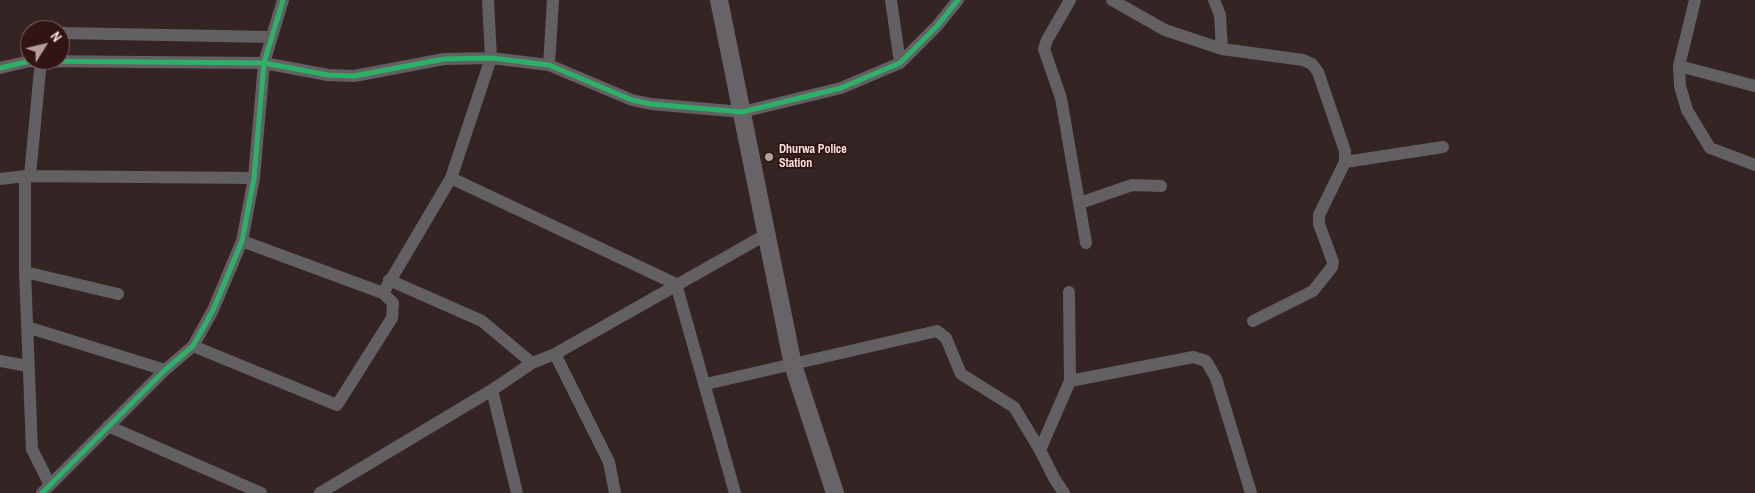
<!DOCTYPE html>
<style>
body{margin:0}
#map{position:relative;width:1755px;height:493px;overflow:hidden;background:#342423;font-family:"Archivo Narrow",sans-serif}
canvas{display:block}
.north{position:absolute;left:20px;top:20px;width:50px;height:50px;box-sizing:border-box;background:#301513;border:1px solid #7f6765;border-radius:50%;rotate:54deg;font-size:14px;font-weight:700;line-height:20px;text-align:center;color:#f6e1df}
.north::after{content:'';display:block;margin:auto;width:18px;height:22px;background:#b29f9d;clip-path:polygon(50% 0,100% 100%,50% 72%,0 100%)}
</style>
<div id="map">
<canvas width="1755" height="493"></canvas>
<div class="north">N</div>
</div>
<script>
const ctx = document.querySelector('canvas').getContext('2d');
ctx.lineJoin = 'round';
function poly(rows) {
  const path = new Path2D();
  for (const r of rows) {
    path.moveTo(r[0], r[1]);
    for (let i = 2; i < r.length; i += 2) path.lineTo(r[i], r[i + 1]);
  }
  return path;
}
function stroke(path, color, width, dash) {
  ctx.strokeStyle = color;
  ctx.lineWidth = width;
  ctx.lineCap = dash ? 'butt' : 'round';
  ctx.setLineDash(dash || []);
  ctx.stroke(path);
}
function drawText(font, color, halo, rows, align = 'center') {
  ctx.font = font + ' "Archivo Narrow",sans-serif';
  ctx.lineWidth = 4;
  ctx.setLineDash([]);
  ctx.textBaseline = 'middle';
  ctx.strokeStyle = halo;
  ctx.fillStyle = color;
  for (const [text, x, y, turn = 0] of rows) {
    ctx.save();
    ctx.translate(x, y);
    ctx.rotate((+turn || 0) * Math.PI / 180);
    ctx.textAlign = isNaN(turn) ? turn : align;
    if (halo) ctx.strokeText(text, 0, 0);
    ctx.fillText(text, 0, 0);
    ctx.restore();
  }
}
stroke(poly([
 [891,0,900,63],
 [1070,0,1047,40,1044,49,1061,98,1086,243],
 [1112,0,1165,30,1222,49,1303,60,1312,64,1318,72,1345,151,1345,162,1319,215,1319,224,1333,262,1332,267,1313,291,1253,321],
 [1214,0,1220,15,1222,49],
 [1695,0,1679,66,1680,86,1687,110,1710,148,1755,165],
 [60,33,271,37],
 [549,65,553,0],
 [1679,66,1755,86],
 [0,68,30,61,264,63,328,75,354,76,444,59,491,58,549,65,632,100,651,104,742,112,841,88,900,63,937,26,958,0],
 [1345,162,1443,147],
 [30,176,41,60],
 [451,178,676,284,735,493],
 [0,179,25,176],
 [1080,203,1132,185,1161,186],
 [242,241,383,293,451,178,491,58,488,0],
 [25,272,118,294],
 [389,280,482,321,532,363],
 [27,327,165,370],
 [193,346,337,405,392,318,393,303,383,293],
 [555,354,609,462,615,493],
 [0,361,28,366],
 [1070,381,1193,357,1206,361,1216,378,1251,493],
 [706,384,937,331,946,338,961,374,1014,407,1040,450,1054,478,1064,493],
 [492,390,517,493],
 [108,426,261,493],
 [1040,450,1070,381,1069,292],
 [50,485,32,449,25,272,25,176,254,178],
 [42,493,165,370,193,346,213,310,242,241,254,178,264,63,283,0],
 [320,493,492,390,532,363,555,354,767,234]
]), '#636064', 12);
stroke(poly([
 [719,0,793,365,835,493]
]), '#676366', 18);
stroke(poly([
 [0,68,30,61,264,63,328,75,354,76,444,59,491,58,549,65,632,100,651,104,742,112,841,88,900,63,937,26,958,0],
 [42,493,165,370,193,346,213,310,242,241,254,178,264,63,283,0]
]), '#2db169', 5);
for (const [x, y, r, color] of [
 [769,157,5,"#b29f9d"]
]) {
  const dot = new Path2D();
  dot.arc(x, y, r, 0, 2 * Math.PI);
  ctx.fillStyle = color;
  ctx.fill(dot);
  stroke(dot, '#301513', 2);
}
drawText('bold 12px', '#f6e1df', '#301513', [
 ["Dhurwa Police",779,150],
 ["Station",779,164]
], 'left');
</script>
